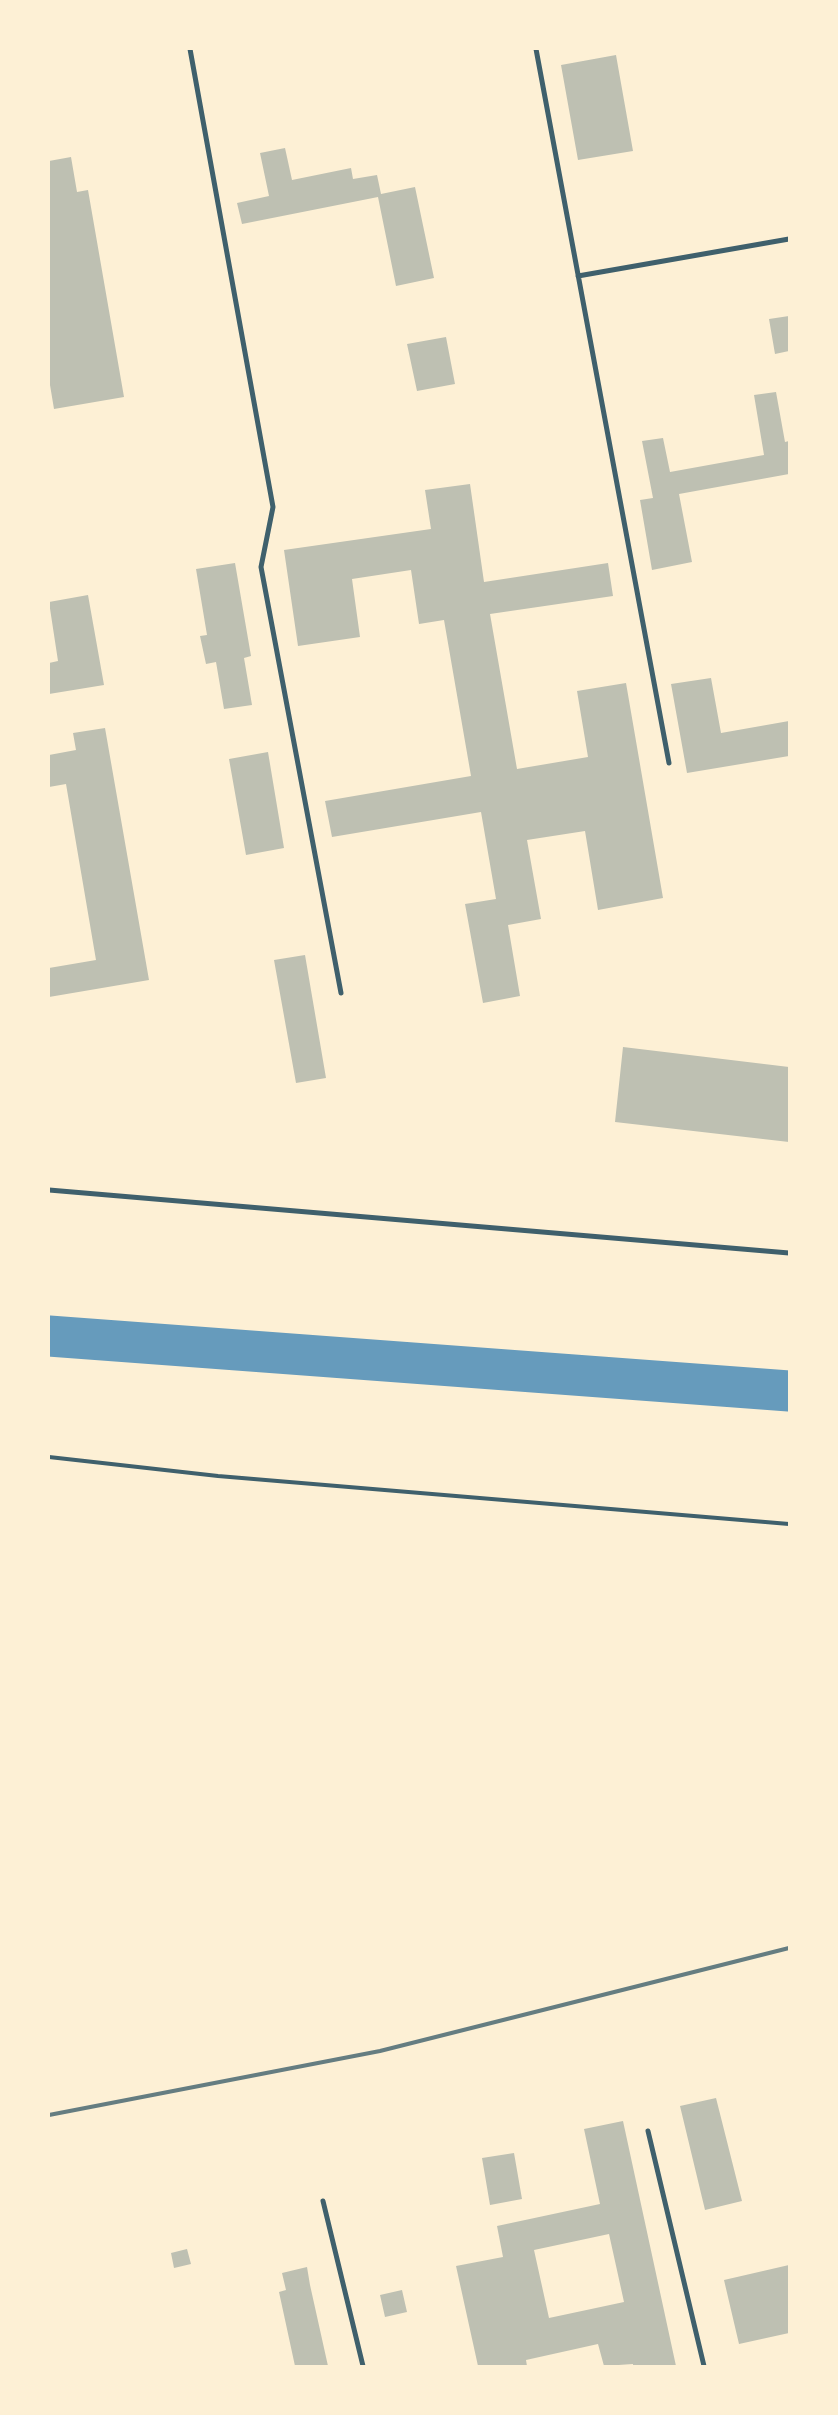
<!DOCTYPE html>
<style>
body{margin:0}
#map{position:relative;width:838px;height:2415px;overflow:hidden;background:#fdf0d5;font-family:"Fira Sans Condensed",sans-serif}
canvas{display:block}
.frame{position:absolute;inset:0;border:50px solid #fdf0d5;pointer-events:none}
</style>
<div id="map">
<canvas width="838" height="2415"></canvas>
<div class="frame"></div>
</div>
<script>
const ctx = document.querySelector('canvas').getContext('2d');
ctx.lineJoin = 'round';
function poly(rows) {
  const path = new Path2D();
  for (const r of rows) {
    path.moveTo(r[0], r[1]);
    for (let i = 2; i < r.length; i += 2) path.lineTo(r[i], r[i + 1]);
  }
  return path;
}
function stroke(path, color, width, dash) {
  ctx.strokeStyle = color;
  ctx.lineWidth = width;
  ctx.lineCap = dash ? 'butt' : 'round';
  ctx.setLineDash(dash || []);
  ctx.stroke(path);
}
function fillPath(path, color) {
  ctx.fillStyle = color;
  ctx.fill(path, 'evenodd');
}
stroke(poly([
 [49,1336,789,1391]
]), '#669bbc', 41);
fillPath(poly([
 [616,55,633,151,578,160,561,65],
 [285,148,292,180,351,168,353,179,377,175,381,194,415,187,434,278,396,286,378,197,242,224,237,203,269,196,260,153],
 [71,157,77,192,88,190,124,397,54,409,49,379,49,161],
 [789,316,789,351,775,354,769,319],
 [446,337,455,384,417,391,407,344],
 [776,392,785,442,789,441,789,474,679,494,692,562,652,570,640,500,653,498,642,441,663,438,670,472,764,455,754,395],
 [470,484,484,582,608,563,613,596,490,614,517,769,588,757,577,691,626,683,663,898,598,910,585,831,527,840,541,919,508,925,520,996,483,1003,465,904,496,899,481,812,332,837,325,801,471,776,444,620,419,624,411,570,352,579,360,637,298,646,284,550,431,529,425,490],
 [235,563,251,656,244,658,252,705,224,709,216,662,206,664,200,636,207,635,196,569],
 [88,595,104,685,49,694,49,663,58,661,49,602],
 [711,678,721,733,789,721,789,756,687,773,671,684],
 [105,728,149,980,49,997,49,968,96,960,66,784,49,787,49,755,76,750,73,733],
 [268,752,284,848,246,855,229,759],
 [305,955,326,1078,296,1083,274,960],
 [623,1047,789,1067,789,1142,615,1122],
 [716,2098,742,2201,705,2210,680,2106],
 [623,2121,676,2366,633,2366,633,2364,604,2366,598,2344,526,2360,527,2366,478,2366,456,2266,503,2257,497,2226,600,2204,584,2129],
 [609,2234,624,2302,549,2318,534,2250],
 [514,2153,522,2199,490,2205,482,2158],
 [187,2249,191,2264,174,2268,171,2253],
 [789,2265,789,2333,739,2344,724,2280],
 [307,2267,310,2285,328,2366,295,2366,279,2292,286,2290,282,2273],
 [402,2290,407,2312,385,2317,380,2295]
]), '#bec0b2');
stroke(poly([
 [49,1457,218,1476,789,1524]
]), '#3f606c', 4);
stroke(poly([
 [190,49,273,507,261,567,341,993],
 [536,49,669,763],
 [578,276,789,239],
 [49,1190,789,1253],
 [648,2131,704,2366],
 [323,2201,363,2366]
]), '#3f606c', 5);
stroke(poly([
 [49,2115,380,2051,789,1948]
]), '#657d81', 4);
</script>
